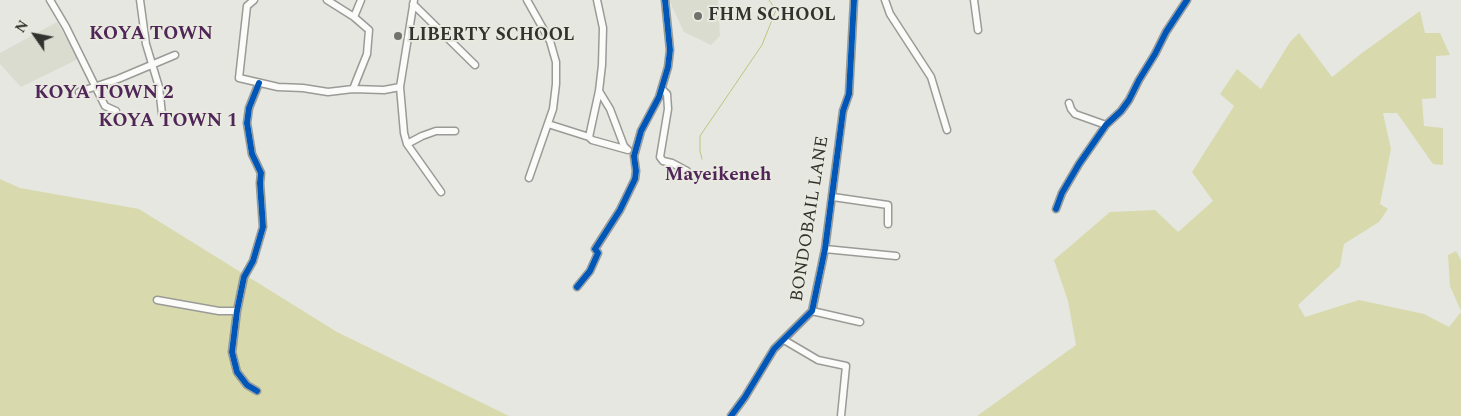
<!DOCTYPE html>
<style>
body{margin:0}
#map{position:relative;width:1461px;height:416px;overflow:hidden;background:#e6e7e1;font-family:Spectral,serif}
canvas{display:block}
.north{position:absolute;left:10px;top:10px;width:50px;height:50px;-webkit-text-stroke:4px #e8e9df;paint-order:stroke;rotate:303deg;font-size:14px;font-weight:700;line-height:20px;text-align:center;color:#32332f}
.north::after{content:'';display:block;margin:auto;width:18px;height:22px;background:#32332f;clip-path:polygon(50% 0,100% 100%,50% 72%,0 100%)}
</style>
<div id="map">
<canvas width="1461" height="416"></canvas>
<div class="north">N</div>
</div>
<script>
const ctx = document.querySelector('canvas').getContext('2d');
ctx.lineJoin = 'round';
function fillPath(path, color) {
  ctx.fillStyle = color;
  ctx.fill(path, 'evenodd');
}
function poly(rows) {
  const path = new Path2D();
  for (const r of rows) {
    path.moveTo(r[0], r[1]);
    for (let i = 2; i < r.length; i += 2) path.lineTo(r[i], r[i + 1]);
  }
  return path;
}
function stroke(path, color, width, dash) {
  ctx.strokeStyle = color;
  ctx.lineWidth = width;
  ctx.lineCap = dash ? 'butt' : 'round';
  ctx.setLineDash(dash || []);
  ctx.stroke(path);
}
function drawText(font, color, halo, rows, align = 'center') {
  ctx.font = font + ' Spectral,serif';
  ctx.lineWidth = 4;
  ctx.setLineDash([]);
  ctx.textBaseline = 'middle';
  ctx.strokeStyle = halo;
  ctx.fillStyle = color;
  for (const [text, x, y, turn = 0] of rows) {
    ctx.save();
    ctx.translate(x, y);
    ctx.rotate((+turn || 0) * Math.PI / 180);
    ctx.textAlign = isNaN(turn) ? turn : align;
    if (halo) ctx.strokeText(text, 0, 0);
    ctx.fillText(text, 0, 0);
    ctx.restore();
  }
}
fillPath(poly([
 [669,0,718,0,720,36,711,45,684,32],
 [57,22,78,59,21,87,0,64,0,53]
]), '#dbdcd0');
fillPath(poly([
 [1420,11,1425,33,1440,33,1450,55,1436,56,1436,98,1422,99,1424,126,1443,128,1443,165,1433,164,1397,113,1383,113,1391,149,1380,204,1388,209,1379,222,1344,244,1340,266,1298,305,1305,317,1359,300,1424,314,1449,327,1461,312,1461,416,977,416,1076,345,1068,301,1054,260,1110,212,1155,210,1178,232,1213,201,1192,172,1234,106,1220,94,1237,69,1261,89,1290,42,1299,33,1332,77,1362,53],
 [0,179,20,188,139,209,337,332,509,416,0,416],
 [1456,251,1461,260,1461,311,1450,286,1448,255]
]), '#d8daad');
stroke(poly([
 [702,159,700,151,700,136,762,45,776,10,769,0]
]), '#c0c37e', 1);
const minor = poly([
 [50,0,66,27,105,106,116,111],
 [140,0,146,44,159,87,162,114],
 [254,0,247,6,239,78,278,87,303,88,328,92,353,89,384,90,400,87],
 [327,0,354,17,369,30,367,54,353,89],
 [414,0,400,87,404,133,407,144,441,192],
 [527,0,550,41,556,62,556,84,553,109,529,178],
 [885,0,890,14,931,77,947,130],
 [974,0,978,30],
 [413,4,475,65],
 [354,17,361,0],
 [662,89,667,94,668,109,660,157,663,161,672,163,687,171],
 [599,91,610,109,624,146,628,150],
 [79,92,118,79,175,55],
 [1069,103,1071,109,1075,114,1106,125],
 [548,124,589,137,592,140,628,150],
 [589,137,599,91,602,65,603,28,597,0],
 [407,144,422,136,436,131,455,131],
 [833,197,888,205,888,224],
 [1056,209,1062,193,1079,164,1106,125,1121,111,1129,100,1139,80,1155,54,1166,32,1187,0],
 [825,249,896,256],
 [577,287,590,271,598,253,595,249,620,210,635,179,636,171,634,156,641,131,659,97,668,67,670,50,665,0],
 [157,300,219,311,237,311],
 [812,311,860,322],
 [784,340,818,360,846,366,841,416],
 [257,391,247,385,237,372,232,352,237,311,244,277,253,261,263,227,260,183,261,173,252,154,247,123,249,108,259,83],
 [731,416,745,397,774,349,812,311,825,249,843,111,849,94,854,0]
]);
stroke(minor, '#9a9b96', 9);
stroke(minor, '#fbfbfa', 6);
stroke(poly([
 [1056,209,1062,193,1079,164,1106,125,1121,111,1129,100,1139,80,1155,54,1166,32,1187,0],
 [577,287,590,271,598,253,595,249,620,210,635,179,636,171,634,156,641,131,659,97,668,67,670,50,665,0],
 [257,391,247,385,237,372,232,352,237,311,244,277,253,261,263,227,260,183,261,173,252,154,247,123,249,108,259,83],
 [731,416,745,397,774,349,812,311,825,249,843,111,849,94,854,0]
]), '#0057b8', 6);
for (const [x, y, r, color] of [
 [698,16,5,"#71726d"],
 [398,36,5,"#71726d"]
]) {
  const dot = new Path2D();
  dot.arc(x, y, r, 0, 2 * Math.PI);
  ctx.fillStyle = color;
  ctx.fill(dot);
  stroke(dot, '#e8e9df', 2);
}
drawText('bold 18px', '#32332f', '#e8e9df', [
 ["FHM SCHOOL",708,16],
 ["LIBERTY SCHOOL",408,36]
], 'left');
drawText('18px', '#32332f', '#e8e9df', [
 ["BONDOBAIL LANE",811,219,-81]
]);
drawText('bold 19px', '#502558', '#e8e9df', [
 ["KOYA TOWN",151,35],
 ["KOYA TOWN 2",104,94],
 ["KOYA TOWN 1",168,122],
 ["Mayeikeneh",718,176]
]);
</script>
